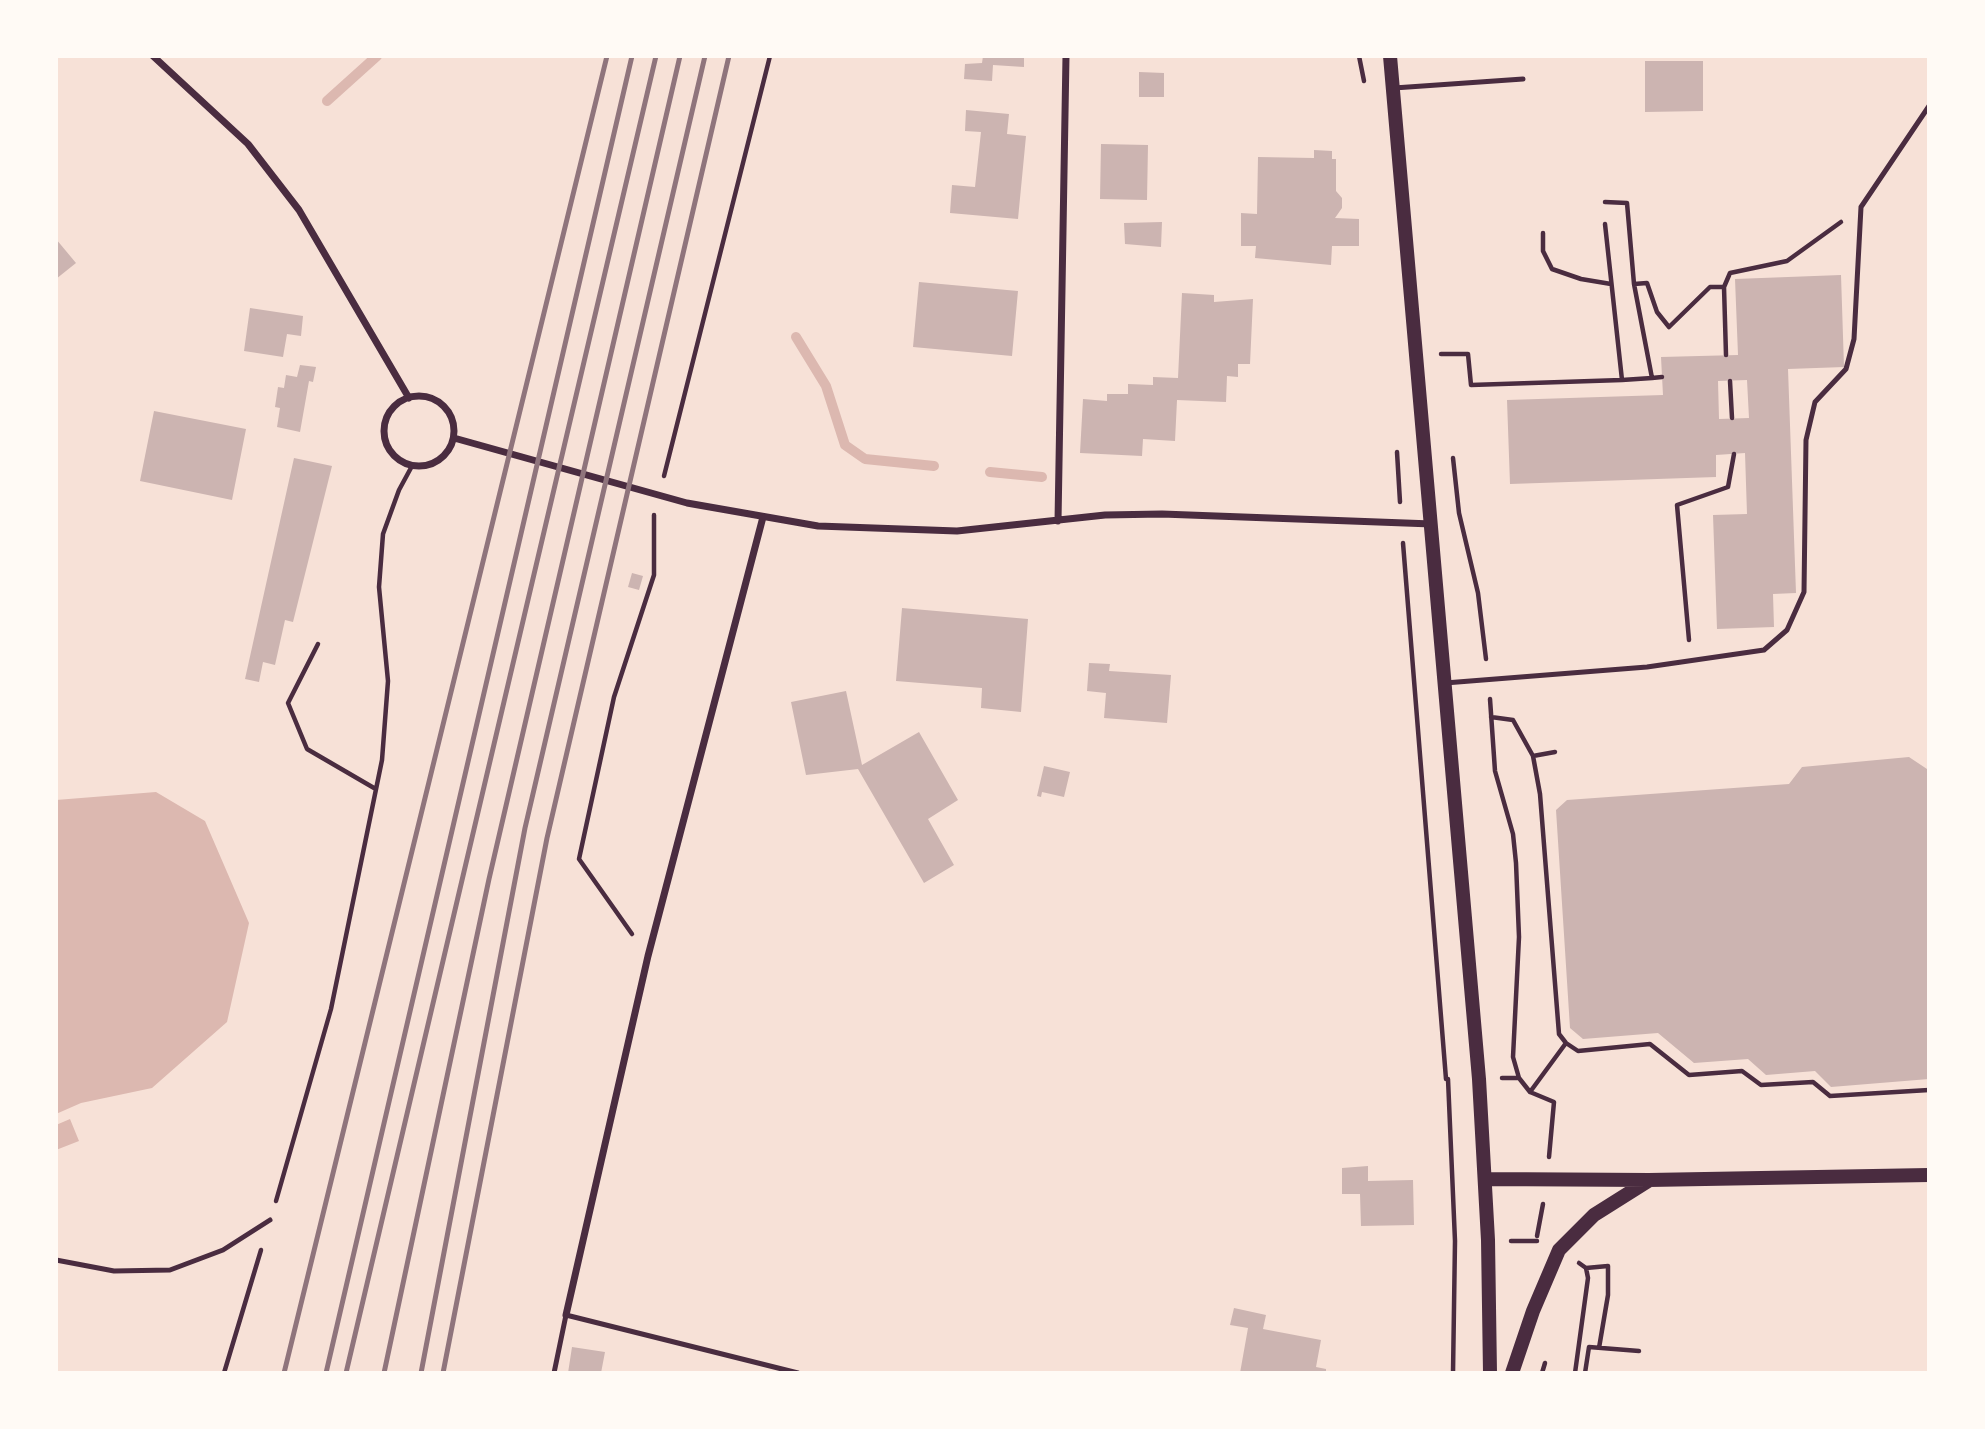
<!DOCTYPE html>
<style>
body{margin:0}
#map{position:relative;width:1985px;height:1429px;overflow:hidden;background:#f7e1d7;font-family:"IBM Plex Sans",sans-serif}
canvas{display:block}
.frame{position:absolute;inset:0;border:58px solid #fffaf5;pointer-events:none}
</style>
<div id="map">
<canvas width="1985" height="1429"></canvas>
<div class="frame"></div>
</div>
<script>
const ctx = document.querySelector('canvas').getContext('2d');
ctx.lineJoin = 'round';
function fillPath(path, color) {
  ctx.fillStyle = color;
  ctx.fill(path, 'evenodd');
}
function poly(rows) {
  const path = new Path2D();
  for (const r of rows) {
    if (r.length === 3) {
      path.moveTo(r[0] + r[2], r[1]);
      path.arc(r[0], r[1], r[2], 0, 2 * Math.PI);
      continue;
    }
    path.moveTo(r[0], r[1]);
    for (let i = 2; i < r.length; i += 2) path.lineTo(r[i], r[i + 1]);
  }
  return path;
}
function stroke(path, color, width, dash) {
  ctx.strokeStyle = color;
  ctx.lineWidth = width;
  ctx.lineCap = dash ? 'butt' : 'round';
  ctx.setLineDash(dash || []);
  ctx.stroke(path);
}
fillPath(poly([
 [156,792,205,821,249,923,227,1022,152,1088,81,1103,56,1114,56,800],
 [70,1119,79,1141,56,1150,56,1125]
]), '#dcb8b0');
stroke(poly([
 [327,101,377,56],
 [796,337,826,386,845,445,865,459,934,466],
 [990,472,1042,477]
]), '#dcb8b0', 10);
fillPath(poly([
 [983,56,1024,56,1024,67,993,65,992,81,964,79,965,64,982,63],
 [1645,61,1703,61,1703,111,1645,112],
 [1139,72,1164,73,1164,97,1139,97],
 [966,110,1009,114,1007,134,1026,136,1018,219,950,213,952,185,975,187,981,132,965,131],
 [1101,144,1148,145,1147,200,1100,199],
 [1314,150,1332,151,1332,159,1336,159,1336,191,1342,198,1342,208,1335,218,1359,219,1359,246,1332,246,1331,265,1255,258,1256,246,1241,246,1241,213,1257,214,1258,157,1314,158],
 [1162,222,1161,247,1125,244,1124,223],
 [56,239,76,263,56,279],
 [1841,275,1844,367,1788,369,1796,593,1773,594,1774,627,1717,629,1713,515,1747,514,1745,453,1716,455,1716,477,1510,484,1507,400,1663,395,1661,357,1738,355,1735,279],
 [1747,380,1749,418,1719,419,1718,381],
 [919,282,1018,291,1012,356,913,347],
 [1182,293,1214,295,1214,302,1253,299,1250,364,1238,364,1238,377,1227,376,1226,402,1177,400,1175,441,1143,439,1142,456,1080,453,1083,399,1107,401,1107,394,1128,394,1128,384,1153,385,1153,377,1178,378],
 [250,308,303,316,301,336,287,334,283,357,244,351],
 [300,365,316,367,313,382,309,381,300,432,277,427,280,408,275,407,278,387,284,388,286,375,297,377],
 [154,411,246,429,232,500,140,481],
 [294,458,332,466,293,622,285,620,275,665,263,662,259,682,245,679],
 [632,573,643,576,639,590,628,587],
 [902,608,1028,619,1021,712,981,708,982,688,896,681],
 [1089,663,1110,664,1109,671,1171,675,1167,723,1104,718,1106,693,1087,691],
 [846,691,862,765,919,732,958,800,928,819,954,865,924,883,858,769,806,775,791,702],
 [1909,757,1927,769,1929,799,1929,1079,1831,1087,1815,1071,1766,1075,1748,1059,1694,1063,1658,1033,1583,1039,1570,1028,1556,810,1567,800,1789,784,1802,767],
 [1044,766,1070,772,1064,797,1042,792,1041,797,1037,796],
 [1368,1166,1368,1181,1413,1180,1414,1225,1361,1226,1360,1194,1342,1194,1342,1168],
 [1234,1308,1266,1315,1263,1329,1321,1340,1316,1367,1326,1369,1326,1373,1240,1373,1248,1328,1230,1325],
 [572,1347,605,1352,601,1373,568,1373]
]), '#ccb4b1');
stroke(poly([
 [1359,56,1364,81],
 [1605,202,1627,203,1634,284,1652,378,1662,377],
 [1543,233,1543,251,1552,269,1581,279,1611,284],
 [1634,284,1647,283,1657,312,1669,327,1710,287,1724,287],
 [1441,354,1468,354,1471,385,1622,380,1605,224],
 [1726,355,1724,287,1730,273,1787,261,1841,222],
 [1622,380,1652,378],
 [1730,381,1732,418],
 [1397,452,1400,502],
 [1453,458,1459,513,1478,593,1486,659],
 [664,476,770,56],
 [1403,543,1446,1079],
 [1689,640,1677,505,1728,487,1734,454],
 [318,644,288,703,307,749,374,788],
 [1490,699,1495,771,1513,834,1516,863,1519,937,1513,1057,1519,1078,1530,1092,1554,1102,1549,1157],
 [1491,717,1513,720,1533,756,1555,752],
 [1533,756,1540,794,1559,1034,1566,1043,1578,1051,1650,1044,1689,1075,1742,1071,1761,1085,1813,1082,1830,1096,1929,1090],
 [632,934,579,859,614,697,654,575,654,515],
 [1502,1078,1519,1078],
 [1448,1079,1455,1241,1453,1373],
 [1530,1092,1566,1043],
 [276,1201,331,1009,382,760,388,681,379,587,383,534,399,490,412,466],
 [1537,1236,1543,1204],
 [1511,1241,1537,1241],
 [1586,1268,1608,1266,1608,1295,1599,1348],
 [224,1373,261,1250],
 [1542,1373,1545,1363],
 [1575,1373,1588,1278,1586,1268,1579,1263],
 [1585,1373,1589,1347,1639,1351]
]), '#4a2c40', 4.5);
stroke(poly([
 [1394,88,1523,79],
 [1445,683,1647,667,1764,650,1787,630,1804,592,1806,440,1815,402,1846,369,1854,339,1861,207,1929,106],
 [56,1260,114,1271,170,1270,223,1250,270,1220],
 [554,1373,566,1315,798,1373]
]), '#4a2c40', 5);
stroke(poly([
 [153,56,248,144,299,210,409,398],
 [419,431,35],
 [454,438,687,503,818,526,957,531,1105,515,1162,514,1432,524],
 [1058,521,1066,56],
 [566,1315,648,956,763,517]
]), '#4a2c40', 7);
stroke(poly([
 [1390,56,1479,1079,1488,1240,1490,1373],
 [1485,1179,1649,1180,1929,1175],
 [1512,1373,1533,1311,1559,1250,1594,1215,1648,1181]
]), '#4a2c40', 14);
stroke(poly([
 [284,1373,607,56],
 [326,1373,632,56],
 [346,1373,656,56],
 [384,1373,489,879,680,56],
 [421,1373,525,828,705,56],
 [443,1373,547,838,729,56]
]), '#8f747c', 5);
</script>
